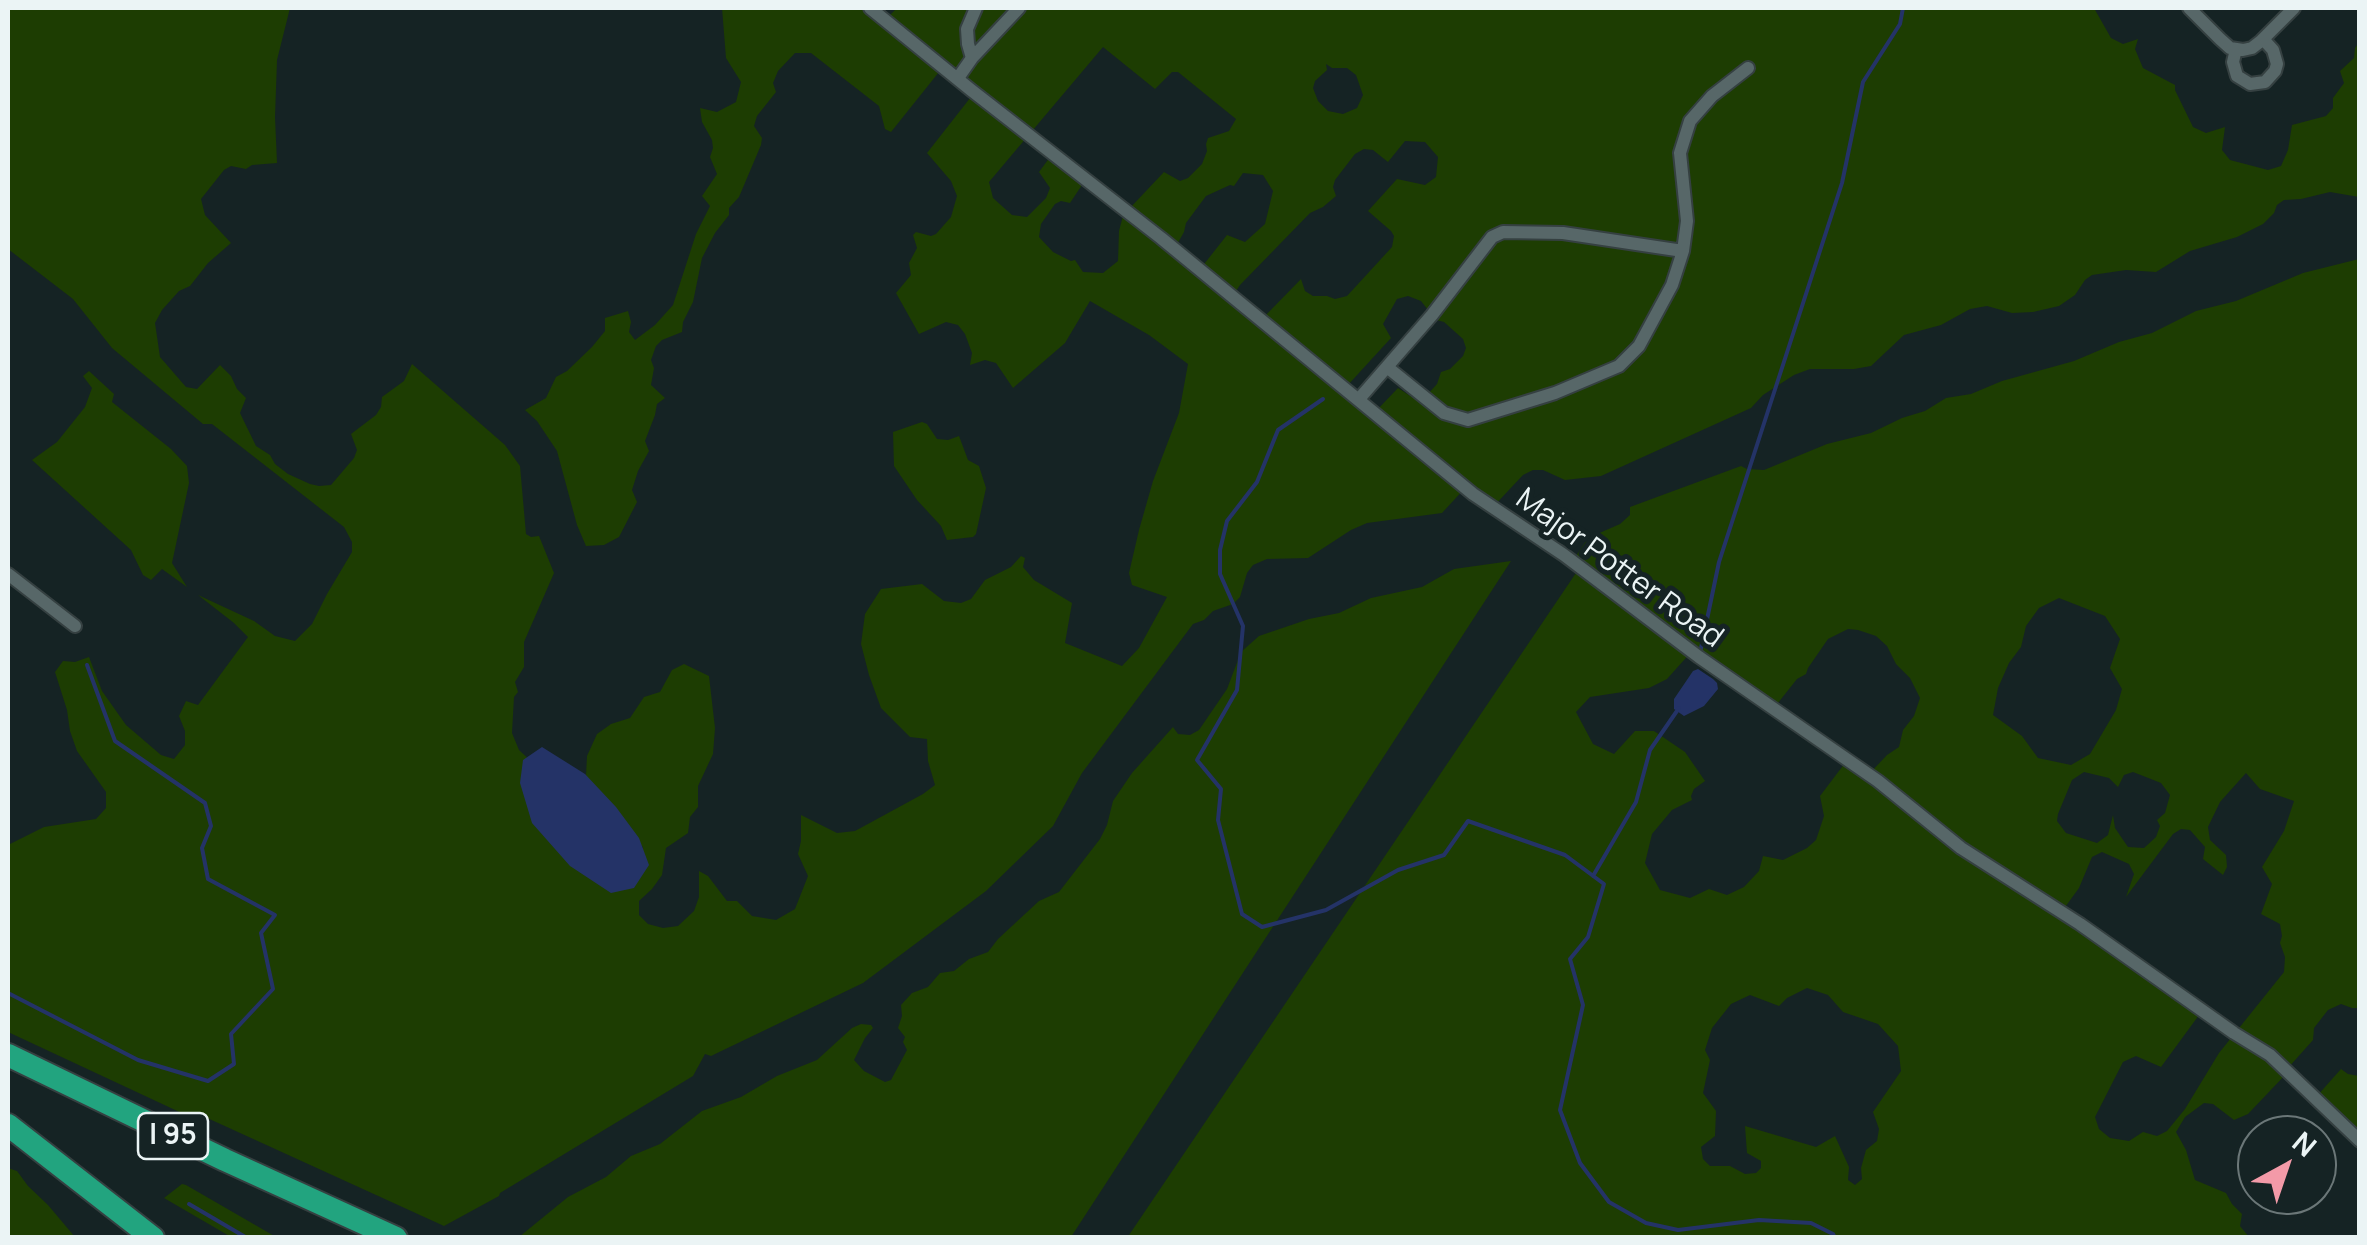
<!DOCTYPE html>
<style>
body{margin:0}
#map{position:relative;width:2367px;height:1245px;overflow:hidden;background:#152324;font-family:Manrope,sans-serif}
canvas{display:block}
.frame{position:absolute;inset:0;border:10px solid #ebf4f5;pointer-events:none}
.north{position:absolute;left:2237px;top:1115px;width:100px;height:100px;box-sizing:border-box;background:#152324;border:2px solid #6b7778;border-radius:50%;rotate:40deg;font-size:28px;font-weight:700;line-height:40px;text-align:center;color:#ebf4f5}
.north::after{content:'';display:block;margin:auto;width:35px;height:45px;background:#f39aa8;clip-path:polygon(50% 0,100% 100%,50% 72%,0 100%)}
</style>
<div id="map">
<canvas width="2367" height="1245"></canvas>
<div class="frame"></div>
<div class="north">N</div>
</div>
<script>
const ctx = document.querySelector('canvas').getContext('2d');
ctx.lineJoin = 'round';
function fillPath(path, color) {
  ctx.fillStyle = color;
  ctx.fill(path, 'evenodd');
}
function poly(rows) {
  const path = new Path2D();
  for (const r of rows) {
    path.moveTo(r[0], r[1]);
    for (let i = 2; i < r.length; i += 2) path.lineTo(r[i], r[i + 1]);
  }
  return path;
}
function stroke(path, color, width, dash) {
  ctx.strokeStyle = color;
  ctx.lineWidth = width;
  ctx.lineCap = dash ? 'butt' : 'round';
  ctx.setLineDash(dash || []);
  ctx.stroke(path);
}
function drawText(font, color, halo, rows, align = 'center') {
  ctx.font = font + ' Manrope,sans-serif';
  ctx.lineWidth = 10;
  ctx.setLineDash([]);
  ctx.textBaseline = 'middle';
  ctx.strokeStyle = halo;
  ctx.fillStyle = color;
  for (const [text, x, y, turn = 0] of rows) {
    ctx.save();
    ctx.translate(x, y);
    ctx.rotate((+turn || 0) * Math.PI / 180);
    ctx.textAlign = isNaN(turn) ? turn : align;
    if (halo) ctx.strokeText(text, 0, 0);
    ctx.fillText(text, 0, 0);
    ctx.restore();
  }
}
fillPath(poly([
 [8,8,290,8,277,60,275,117,277,163,252,165,246,169,231,166,224,170,201,199,205,215,231,243,208,263,190,286,179,291,162,310,155,323,160,357,186,387,197,389,220,365,231,376,237,389,246,398,240,413,256,446,270,455,275,464,288,474,310,484,319,486,331,485,354,458,357,450,351,434,376,415,381,407,382,397,404,381,412,364,505,445,520,466,526,534,531,537,539,536,554,573,524,642,524,667,515,682,518,692,514,697,512,733,519,750,640,863,643,847,617,826,586,776,587,756,597,734,611,724,630,718,644,697,660,692,672,670,684,664,709,676,715,728,713,754,698,786,698,807,690,817,688,833,666,848,662,875,652,889,639,901,639,915,648,924,663,928,678,926,694,911,699,897,699,871,708,876,727,901,737,901,752,916,776,920,795,909,808,876,798,854,801,841,801,815,837,833,855,831,923,794,935,785,928,761,927,739,910,737,881,708,869,675,861,644,865,614,881,589,922,584,944,601,961,603,971,599,985,580,1011,567,1021,556,1025,558,1023,567,1034,580,1072,603,1065,643,1122,666,1139,648,1167,597,1132,585,1129,573,1139,530,1153,481,1179,413,1188,364,1149,335,1090,301,1065,343,1013,388,996,363,985,360,970,365,972,353,965,334,958,325,946,322,919,334,896,293,911,275,909,263,917,248,913,235,916,232,931,236,936,234,951,217,957,196,951,181,927,153,974,93,943,67,891,132,885,129,879,106,811,53,795,53,778,71,773,83,776,92,757,116,754,126,762,138,761,145,739,197,729,208,729,215,715,233,702,258,693,302,683,322,682,332,662,340,656,346,651,360,654,368,651,385,665,398,657,404,655,415,645,441,649,451,638,471,632,490,637,502,619,537,604,545,586,546,577,525,557,451,537,421,525,410,546,398,556,377,567,371,592,347,605,331,605,318,628,311,631,322,629,332,635,340,655,325,673,305,696,234,710,206,702,196,717,174,710,157,713,148,712,140,702,122,700,108,717,112,736,102,741,82,726,58,722,8,871,8,886,19,897,8,2094,8,2111,38,2123,44,2138,39,2135,49,2143,68,2175,85,2175,90,2193,127,2206,133,2225,127,2222,150,2230,160,2268,170,2281,166,2288,150,2292,125,2326,116,2333,108,2333,98,2344,83,2340,71,2354,58,2355,48,2359,42,2359,197,2330,192,2301,199,2284,200,2277,205,2274,213,2263,224,2237,237,2190,251,2156,272,2126,270,2092,275,2085,280,2075,295,2059,306,2033,312,2012,313,1987,306,1970,309,1941,325,1904,335,1871,366,1854,369,1810,369,1794,375,1763,395,1751,408,1601,476,1565,480,1543,470,1533,470,1523,475,1493,507,1466,487,1442,513,1367,523,1351,530,1308,558,1267,559,1253,565,1247,573,1240,597,1233,604,1213,611,1204,620,1193,624,1082,773,1053,826,986,891,863,983,711,1056,705,1054,693,1076,500,1193,499,1196,444,1226,205,1117,201,1121,188,1116,8,1032,8,845,44,827,96,819,106,808,106,792,77,751,70,731,67,710,55,672,63,661,75,662,89,657,102,691,126,725,161,755,174,759,185,745,185,731,179,716,186,701,198,705,248,637,234,623,198,595,254,621,275,636,295,641,312,624,327,594,352,552,352,542,344,527,212,424,203,424,112,348,73,299,8,249],
 [1103,47,1155,89,1172,72,1178,72,1236,119,1229,131,1208,138,1206,144,1207,151,1202,164,1188,178,1180,181,1164,172,1129,209,1125,208,1119,231,1118,261,1103,273,1083,272,1075,260,1071,261,1053,252,1039,237,1041,224,1055,204,1061,201,1070,203,1086,179,1053,153,1039,172,1050,188,1046,198,1027,217,1012,215,993,198,989,182],
 [1326,64,1332,68,1347,68,1356,75,1363,95,1357,108,1343,114,1328,111,1318,101,1313,88,1315,81,1327,70],
 [1405,141,1425,142,1438,157,1436,177,1425,185,1397,179,1368,211,1391,231,1394,236,1392,247,1347,296,1335,299,1327,296,1313,296,1305,291,1301,279,1263,318,1234,294,1240,285,1310,213,1323,207,1336,196,1333,187,1335,180,1355,154,1364,149,1373,150,1388,162],
 [1243,173,1263,175,1273,191,1265,224,1245,242,1227,235,1201,268,1175,248,1184,232,1186,223,1206,196,1230,185,1234,186],
 [1408,296,1421,301,1428,310,1429,318,1444,322,1463,339,1466,348,1463,356,1450,369,1441,372,1437,384,1426,396,1415,399,1398,388,1376,411,1347,386,1391,338,1383,324,1397,299],
 [2359,259,2359,1008,2352,1008,2341,1004,2328,1010,2314,1028,2313,1040,2288,1068,2287,1073,2248,1114,2234,1120,2213,1104,2204,1103,2185,1117,2176,1132,2186,1150,2195,1180,2226,1193,2232,1204,2242,1214,2240,1226,2249,1237,1127,1238,1580,567,1574,559,1588,538,1620,524,1630,515,1630,507,1741,466,1747,469,1764,470,1827,444,1871,433,1902,418,1925,411,1946,398,1971,394,2002,381,2074,361,2119,342,2152,333,2196,311,2236,301,2303,273],
 [2059,598,2105,616,2120,639,2110,668,2122,689,2116,710,2090,754,2071,765,2038,758,2022,736,1993,715,1998,688,2009,663,2021,647,2026,626,2039,608],
 [1848,629,1858,630,1876,636,1887,646,1896,664,1910,678,1920,698,1914,716,1903,730,1899,747,1887,755,1869,774,1848,759,1820,796,1824,816,1816,840,1807,848,1783,860,1763,856,1759,871,1744,887,1727,895,1709,889,1690,898,1660,890,1645,863,1652,834,1672,810,1692,800,1691,796,1694,789,1705,781,1685,752,1654,731,1635,731,1614,754,1593,744,1576,712,1590,697,1649,688,1667,679,1693,650,1774,708,1797,679,1806,674,1808,668,1828,639],
 [2084,772,2109,778,2118,787,2124,775,2133,772,2161,783,2170,795,2165,813,2157,820,2160,826,2156,837,2144,848,2128,847,2115,828,2113,815,2108,835,2097,843,2066,833,2057,821,2058,814,2072,780],
 [2246,773,2260,789,2294,801,2284,831,2262,867,2272,884,2261,914,2280,924,2282,936,2280,943,2285,957,2284,972,2219,1053,2185,1109,2167,1131,2157,1136,2143,1132,2129,1141,2110,1138,2099,1129,2095,1117,2123,1062,2136,1056,2161,1067,2202,1011,2063,910,2079,888,2092,857,2102,852,2129,864,2134,874,2126,897,2173,834,2181,829,2190,830,2205,847,2203,859,2223,875,2227,867,2226,855,2210,840,2208,827,2220,802],
 [1807,988,1828,995,1843,1012,1878,1024,1898,1046,1901,1071,1873,1112,1879,1129,1877,1141,1866,1150,1861,1168,1862,1179,1855,1185,1848,1180,1849,1167,1835,1136,1816,1147,1745,1126,1747,1153,1761,1161,1761,1168,1756,1173,1745,1174,1730,1166,1710,1166,1703,1159,1701,1147,1715,1136,1716,1111,1703,1093,1710,1060,1705,1050,1712,1028,1731,1004,1750,995,1779,1006,1787,998],
 [89,371,114,394,112,402,171,449,187,466,189,483,172,563,187,587,162,569,151,580,143,575,131,550,32,460,57,442,85,407,92,388,83,376],
 [922,422,927,424,937,439,948,440,959,436,968,460,979,466,986,488,976,534,973,537,947,540,941,526,917,500,894,466,893,432],
 [1511,561,1071,1237,519,1237,568,1197,606,1177,631,1156,660,1144,702,1111,741,1097,777,1076,817,1060,852,1028,861,1024,871,1025,873,1028,865,1038,854,1060,864,1071,885,1082,891,1080,907,1050,903,1042,905,1037,898,1028,902,1016,901,1005,912,993,928,987,940,973,954,971,969,959,988,952,998,939,1039,901,1059,892,1100,839,1107,825,1113,801,1132,773,1173,727,1178,734,1190,735,1199,730,1227,689,1241,652,1259,636,1309,619,1339,613,1371,598,1422,587,1454,569],
 [2341,1069,2348,1074,2359,1076,2359,1138,2317,1096],
 [8,1168,17,1171,28,1186,48,1205,75,1237,8,1237],
 [182,1184,186,1185,276,1237,231,1237,164,1198]
]), '#1d3d02');
fillPath(poly([
 [1698,669,1713,679,1717,683,1718,689,1704,706,1684,716,1674,709,1674,699,1693,671],
 [542,747,585,774,616,807,639,838,649,865,634,888,611,893,570,866,532,823,520,783,523,760]
]), '#243367');
stroke(poly([
 [1323,399,1278,430,1257,482,1227,521,1220,550,1220,574,1243,626,1237,690,1197,760,1221,789,1218,820,1242,914,1262,927,1326,910,1398,870,1444,855,1468,821,1565,855,1604,884,1588,937,1570,959,1583,1005,1560,1110,1580,1163,1609,1202,1646,1223,1678,1230,1759,1220,1811,1223,1833,1234,1835,1238],
 [1700,653,1719,562,1842,183,1863,82,1900,24,1903,8],
 [1593,876,1636,802,1650,750,1679,708],
 [8,993,138,1060,208,1081,234,1064,231,1034,273,989,261,933,275,915,208,879,202,848,211,826,205,803,115,741,87,665],
 [189,1204,247,1238]
]), '#243367', 4);
const street = poly([
 [870,8,971,90,1161,238,1473,494,1564,555,1699,657,1878,781,1961,848,2080,924,2234,1033,2270,1055,2360,1141],
 [2189,8,2220,39,2230,48,2243,50,2252,48,2261,41,2294,8],
 [2236,49,2233,62,2237,76,2250,84,2265,82,2275,71,2277,64,2273,50,2263,39],
 [972,58,968,44,967,29,976,8],
 [958,78,972,58,1019,8],
 [1387,367,1444,413,1468,420,1555,393,1619,366,1639,346,1672,285,1683,251,1687,221,1680,153,1690,121,1712,96,1748,68],
 [1359,399,1432,315,1492,237,1503,232,1563,233,1683,251],
 [8,574,75,626]
]);
const highway = poly([
 [8,1055,225,1160,396,1238],
 [8,1125,153,1238]
]);
stroke(street, '#354041', 16);
stroke(highway, '#354041', 26);
stroke(street, '#576768', 12);
stroke(highway, '#22a47f', 22);
for (const [x, y, w] of [
 [173,1136,70]
]) {
  const box = new Path2D();
  box.roundRect(x - w / 2, y - 23, w, 46, 8);
  ctx.fillStyle = '#152324';
  ctx.fill(box);
  stroke(box, '#ebf4f5', 2.5);
}
drawText('bold 28px', '#ebf4f5', null, [
 ["I 95",173,1136]
]);
drawText('30px', '#ebf4f5', '#152324', [
 ["Major Potter Road",1619,569,36]
]);
</script>
